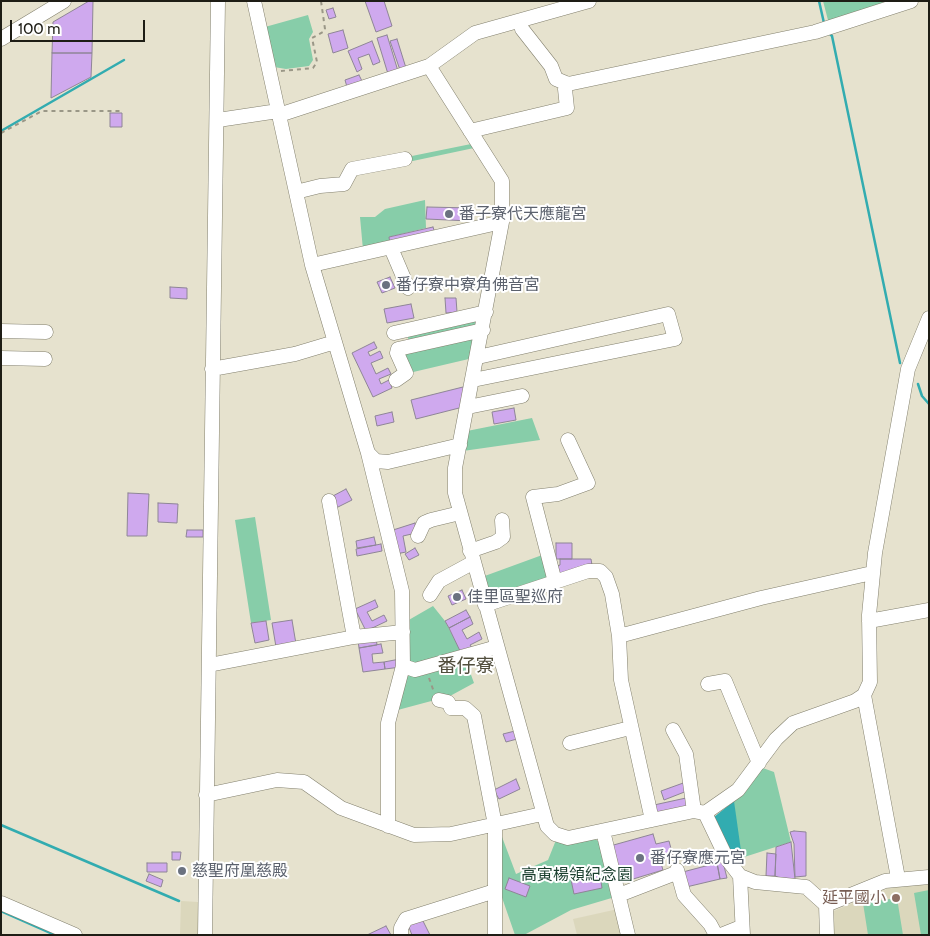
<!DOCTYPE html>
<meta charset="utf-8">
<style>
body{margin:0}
#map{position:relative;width:930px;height:936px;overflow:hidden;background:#e6e2ce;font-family:Cabin,sans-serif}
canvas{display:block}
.frame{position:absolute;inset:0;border:2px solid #1e1d15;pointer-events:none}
.scale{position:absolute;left:10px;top:20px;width:135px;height:22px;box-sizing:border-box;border:2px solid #1e1d15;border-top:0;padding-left:6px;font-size:15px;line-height:18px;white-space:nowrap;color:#1e1d15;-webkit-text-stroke:4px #fff;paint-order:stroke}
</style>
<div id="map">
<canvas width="930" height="936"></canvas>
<div class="frame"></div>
<div class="scale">100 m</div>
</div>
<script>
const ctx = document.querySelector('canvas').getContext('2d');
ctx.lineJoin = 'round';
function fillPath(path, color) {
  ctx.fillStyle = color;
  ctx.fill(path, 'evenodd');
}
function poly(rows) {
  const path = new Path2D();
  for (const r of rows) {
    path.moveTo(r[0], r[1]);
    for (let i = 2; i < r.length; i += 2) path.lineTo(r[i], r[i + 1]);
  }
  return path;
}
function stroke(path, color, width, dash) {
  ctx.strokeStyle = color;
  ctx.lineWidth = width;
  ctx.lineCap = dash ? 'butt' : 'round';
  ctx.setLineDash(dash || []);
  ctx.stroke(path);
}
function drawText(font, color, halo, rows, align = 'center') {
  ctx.font = font + ' Cabin,"Noto Sans TC",sans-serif';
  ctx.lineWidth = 4;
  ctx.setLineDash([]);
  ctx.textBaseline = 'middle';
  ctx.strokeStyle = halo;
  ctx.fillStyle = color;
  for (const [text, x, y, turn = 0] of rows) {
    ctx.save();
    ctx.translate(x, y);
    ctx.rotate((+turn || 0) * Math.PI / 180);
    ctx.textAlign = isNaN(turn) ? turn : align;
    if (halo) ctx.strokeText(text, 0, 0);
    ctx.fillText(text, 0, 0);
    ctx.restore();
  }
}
fillPath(poly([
 [929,882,929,935,833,935,834,911,894,886],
 [181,901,198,902,198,935,180,935],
 [618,909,623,935,577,935,573,919]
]), '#dbd7bc');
fillPath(poly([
 [823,1,898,1,829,24],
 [308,15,313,32,309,39,313,60,309,66,286,69,274,67,265,27],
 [471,144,474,148,408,162,407,157],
 [425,200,426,228,389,237,390,244,363,250,360,217,375,217,385,209],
 [480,318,473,358,409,373,400,353,411,350,407,334],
 [532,418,540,440,463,451,467,431],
 [255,517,271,620,251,623,235,520],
 [545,554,553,580,489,600,482,577],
 [433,606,445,621,462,654,410,667,407,621],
 [466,661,474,683,450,696,394,711,404,673],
 [760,767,774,772,791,842,735,860,734,801],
 [499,829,516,874,548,860,556,840,594,838,603,845,615,897,571,910,524,935,515,935,499,889],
 [929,890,929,935,921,935,914,893],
 [897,898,903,935,868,935,863,903]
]), '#87cda9');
fillPath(poly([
 [734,801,742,858,735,860,714,817]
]), '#32acb0');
stroke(poly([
 [819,1,824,23],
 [829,33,832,36,900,363],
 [1,131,124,60],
 [918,384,922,396,929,404],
 [1,825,179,901],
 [1,911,55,935]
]), '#32acb0', 2.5);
const building = poly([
 [89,1,93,1,92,53,52,53,53,22,89,1],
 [365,1,384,1,392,26,376,32,365,1],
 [333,8,336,17,329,19,326,10,333,8],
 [343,30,348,48,333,53,328,34,343,30],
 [387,35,398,71,388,74,377,38,387,35],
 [397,39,406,68,400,70,390,41,397,39],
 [372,41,380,62,373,65,369,54,358,58,362,69,357,72,348,51,372,41],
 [52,53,92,53,91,77,51,98,52,53],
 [359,75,362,81,347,87,345,80,359,75],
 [110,113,122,113,122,127,110,127,110,113],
 [427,207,471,208,471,221,426,219,427,207],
 [433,227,435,233,390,244,389,237,433,227],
 [390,277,395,288,382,293,377,282,390,277],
 [170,287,187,288,187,299,170,298,170,287],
 [445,298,456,298,457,312,446,313,445,298],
 [411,304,414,318,387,323,384,309,411,304],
 [374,342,377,348,368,352,370,356,380,351,383,358,371,363,376,374,388,368,391,374,379,379,381,384,389,380,392,388,373,397,352,353,374,342],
 [467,386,463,407,416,419,411,400,467,386],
 [514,408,516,420,494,424,492,412,514,408],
 [392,412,394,422,377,426,375,416,392,412],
 [346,489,352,500,336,508,331,497,346,489],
 [128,493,149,494,147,536,127,536,128,493],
 [158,503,178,504,177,523,158,522,158,503],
 [415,523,416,533,403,536,406,552,396,554,390,531,415,523],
 [187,530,203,530,203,537,186,537,187,530],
 [374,537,376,545,357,548,356,541,374,537],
 [556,543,572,543,572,559,556,559,556,543],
 [381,544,382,551,357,556,356,549,381,544],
 [415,548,419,555,409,560,405,554,415,548],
 [560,559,591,559,592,565,557,576,555,567,560,565,560,559],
 [462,590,466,599,452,605,448,596,462,590],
 [375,600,378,607,367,612,372,621,384,615,387,621,366,631,355,609,375,600],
 [466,610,470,617,449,628,445,621,466,610],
 [470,617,473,624,462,630,467,639,479,632,482,639,470,645,472,648,461,653,449,628,470,617],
 [292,620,296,644,276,647,272,623,292,620],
 [266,621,269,640,255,643,251,623,266,621],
 [376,637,377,645,359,648,358,640,376,637],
 [381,644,383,653,372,654,373,663,384,662,385,669,363,672,359,648,381,644],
 [400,659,401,667,385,669,384,662,400,659],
 [515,731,517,739,506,742,503,734,515,731],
 [516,779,520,789,499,799,494,790,516,779],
 [686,782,687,791,664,800,661,791,686,782],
 [686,798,688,806,656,813,654,805,686,798],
 [794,831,806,832,806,876,795,877,794,844,790,832,794,831],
 [653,834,656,844,669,841,673,856,660,860,663,870,620,883,610,846,653,834],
 [791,842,795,879,780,878,775,876,776,847,791,842],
 [172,852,181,852,180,860,172,860,172,852],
 [767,853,776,854,775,876,766,876,767,853],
 [723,862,727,878,720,879,717,863,723,862],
 [147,863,167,863,167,872,147,872,147,863],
 [717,863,720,879,682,888,679,873,717,863],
 [599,869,602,888,574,894,570,875,599,869],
 [149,874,163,880,161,887,146,881,149,874],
 [509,878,530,886,526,897,505,889,509,878],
 [422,919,430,935,412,935,408,925,422,919],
 [386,926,391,935,367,935,386,926]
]);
fillPath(building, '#cfa9ee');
stroke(building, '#8e8596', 1);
const minor = poly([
 [254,1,312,265,368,453,376,461,388,462,460,445],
 [520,21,522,29,551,66,556,79,568,84],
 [1,39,64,1],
 [429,66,502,181,502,222,455,468,455,493,547,826,555,834,568,838,694,811,705,813,738,790,776,739,793,723,855,701,864,695],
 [279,115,429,66,475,33,589,1],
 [218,120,278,111],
 [470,131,567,108,565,89,568,84,815,32,911,1],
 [296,192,320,186,344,184,352,169,405,159],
 [391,248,408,288],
 [312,265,502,222],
 [1,331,46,332],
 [394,333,486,312],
 [1,358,45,359],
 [212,369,295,354,335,342],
 [396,380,406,373,397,353,398,349,483,330],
 [473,380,675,339,668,314,478,357],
 [468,407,522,396],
 [368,453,402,591,403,666,388,723,388,826],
 [329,501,354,637],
 [418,536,424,523,431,520,460,513],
 [470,551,496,542,503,537,502,520],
 [555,582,533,497,558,494,588,483,568,440],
 [430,595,439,581,474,562],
 [485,605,588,571,600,571,606,577,612,594,619,636,621,680,652,820],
 [869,621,929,610],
 [619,636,761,598,872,573],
 [209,665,354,637,403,632],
 [403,666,415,670,497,647],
 [708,684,725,681,759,763],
 [439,700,448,702,451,708,465,708,474,716,495,825,495,935],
 [673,730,686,754,694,811],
 [570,743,630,728],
 [206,795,277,780,304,782,341,808,414,835,451,834,542,814],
 [705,813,727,859,740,876,755,882,806,887,826,905,827,935],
 [603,831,628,935],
 [677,870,684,895,710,924,716,935],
 [740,876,743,935],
 [898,878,864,695,870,682,869,615,875,553,908,369,929,318],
 [619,895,676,873],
 [1,903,75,935],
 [826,905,885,881,929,877],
 [205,935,218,1],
 [401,935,401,928,406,919,495,891],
 [721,935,741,927]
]);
stroke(minor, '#83806e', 15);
stroke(poly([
 [281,71,313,68,317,62,312,38,323,32,325,29,321,1],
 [1,133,42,111,121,111],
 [429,678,434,692]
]), '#9a9787', 2, [4, 4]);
stroke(minor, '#fff', 14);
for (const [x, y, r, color] of [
 [449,214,5,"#6b7280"],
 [386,285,5,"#6b7280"],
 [457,597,5,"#6b7280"],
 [640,858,5,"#6b7280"],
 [182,871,5,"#6b7280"],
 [896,898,5,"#8d6e63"]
]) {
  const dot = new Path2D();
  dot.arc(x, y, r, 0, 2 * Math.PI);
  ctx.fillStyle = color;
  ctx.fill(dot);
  stroke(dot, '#fff', 2);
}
drawText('16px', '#5b616d', '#fff', [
 ["番子寮代天應龍宮",459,214],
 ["番仔寮中寮角佛音宮",396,285],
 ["佳里區聖巡府",467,597],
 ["番仔寮應元宮",650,858],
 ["慈聖府凰慈殿",192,871]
], 'left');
drawText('16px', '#193e2d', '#fff', [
 ["高寅楊領紀念園",577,875]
]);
drawText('16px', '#785e54', '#fff', [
 ["延平國小",886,898]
], 'right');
drawText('19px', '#514e3d', '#fff', [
 ["番仔寮",466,666]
]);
</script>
